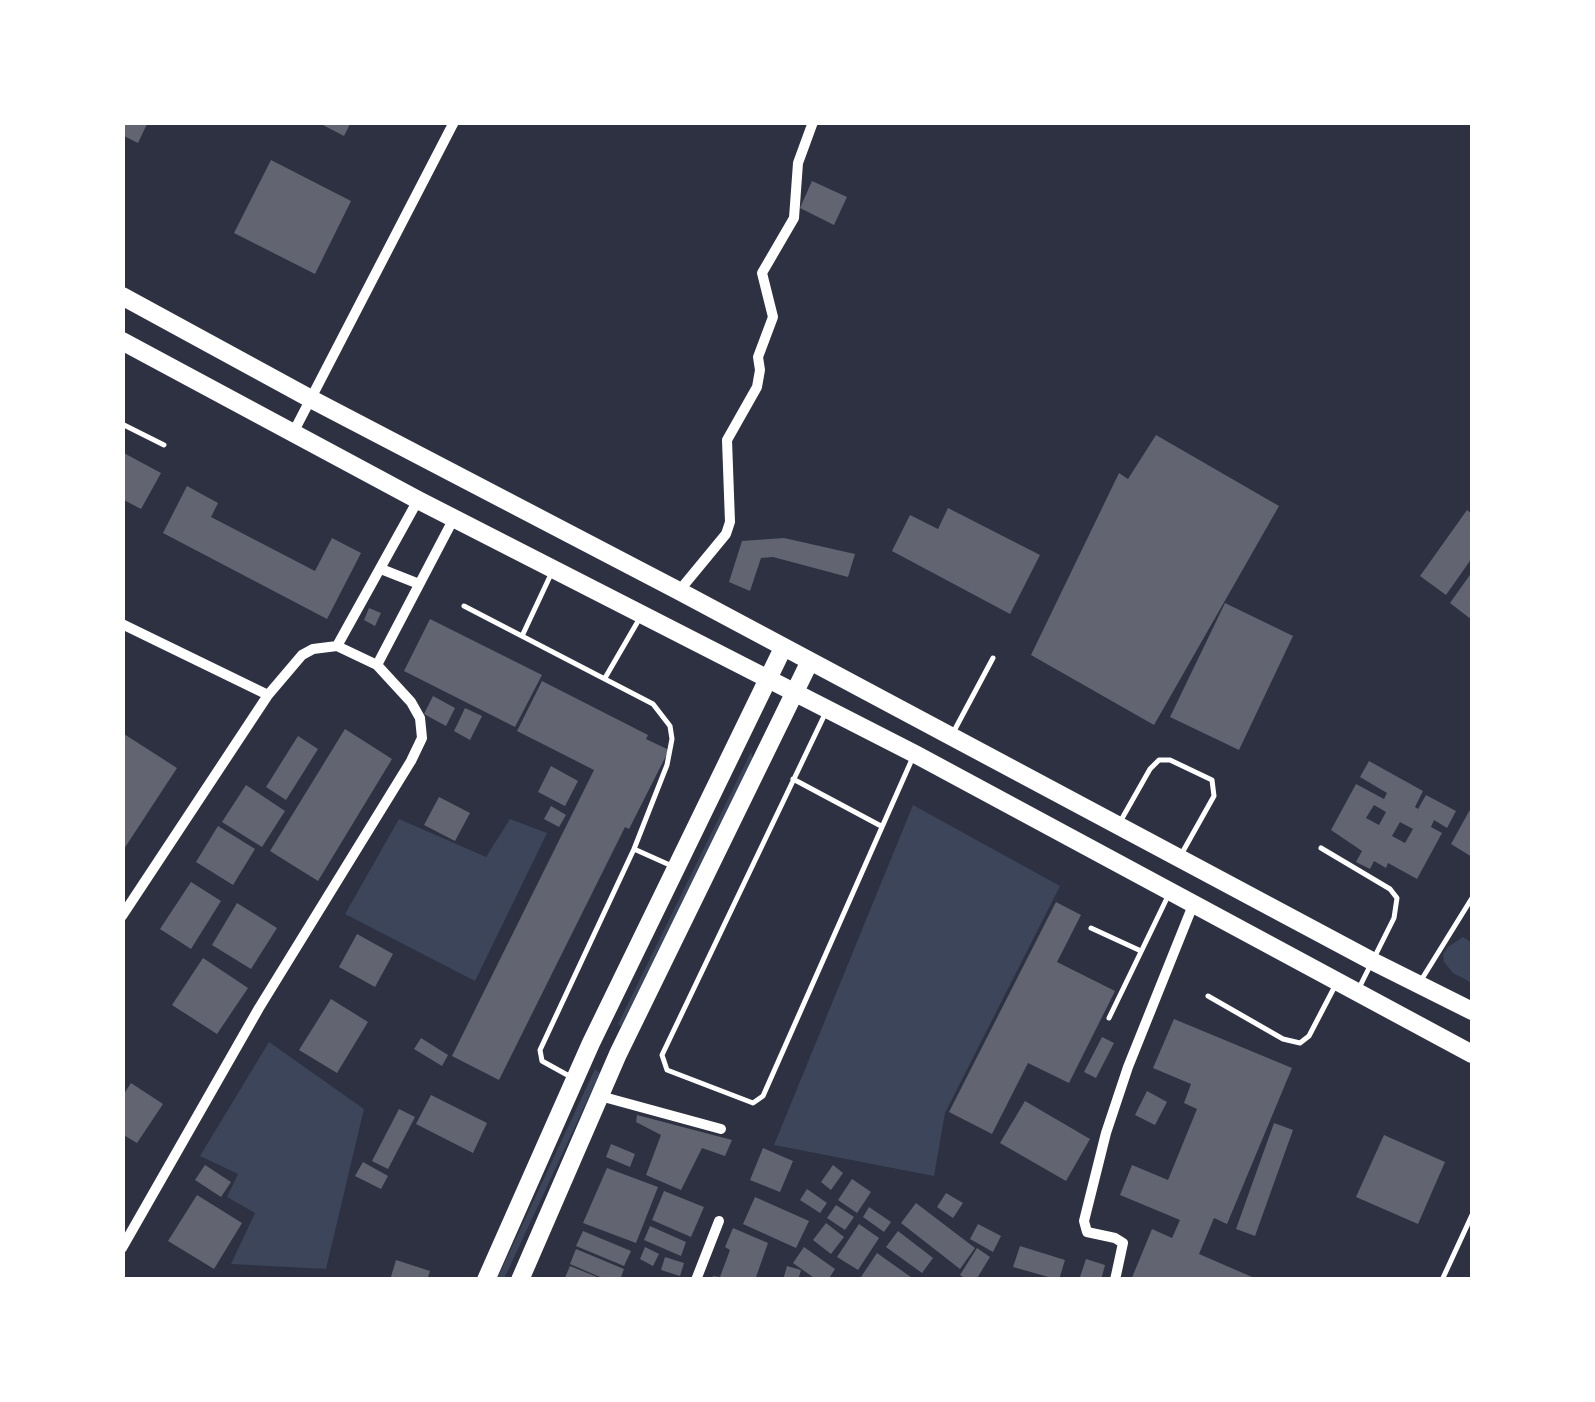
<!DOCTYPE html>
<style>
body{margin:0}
#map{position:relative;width:1595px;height:1402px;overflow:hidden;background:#2d3142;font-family:Overpass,sans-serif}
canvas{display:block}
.frame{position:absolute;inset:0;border:125px solid #fff;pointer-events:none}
</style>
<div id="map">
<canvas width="1595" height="1402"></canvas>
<div class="frame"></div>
</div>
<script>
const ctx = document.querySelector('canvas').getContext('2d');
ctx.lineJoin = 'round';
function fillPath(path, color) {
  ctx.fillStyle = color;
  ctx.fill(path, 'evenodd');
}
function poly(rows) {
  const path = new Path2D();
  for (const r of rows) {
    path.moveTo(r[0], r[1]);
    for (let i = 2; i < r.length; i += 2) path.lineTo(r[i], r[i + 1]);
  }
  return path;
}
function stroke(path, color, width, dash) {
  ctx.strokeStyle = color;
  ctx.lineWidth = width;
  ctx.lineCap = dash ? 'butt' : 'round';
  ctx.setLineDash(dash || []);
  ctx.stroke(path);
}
fillPath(poly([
 [751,752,753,758,621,1027,618,1024],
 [913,805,1060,886,945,1113,934,1176,774,1145],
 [399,819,486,857,510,819,547,833,475,981,345,914],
 [1463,937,1472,943,1472,983,1453,973,1444,962,1443,954,1448,947],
 [269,1042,364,1109,326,1269,231,1264,255,1213,227,1197,238,1174,200,1156],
 [595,1069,600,1073,504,1279,497,1279]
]), '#3c4559');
fillPath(poly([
 [122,122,148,122,138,143,122,135],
 [317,122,351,122,344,136],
 [271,160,351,201,315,274,234,233],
 [812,181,847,197,834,225,800,208],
 [1156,435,1279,506,1154,725,1031,655,1119,473,1128,479],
 [122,452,161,473,141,509,122,499],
 [187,486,218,503,211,517,315,571,332,538,361,553,327,619,163,533],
 [948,508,1040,555,1010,614,892,551,910,515,938,529],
 [1467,510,1472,514,1472,558,1446,595,1420,576],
 [784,538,855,554,848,577,773,557,761,558,750,591,729,582,742,541],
 [1472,572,1472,620,1450,603],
 [1225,603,1293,636,1239,750,1170,717],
 [369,608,381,613,375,626,364,620],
 [430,619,542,675,515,727,404,671],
 [542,681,648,735,646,739,669,750,629,829,625,827,499,1080,452,1056,594,770,517,731],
 [433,696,455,708,446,726,424,714],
 [465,708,482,716,470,740,454,731],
 [345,729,392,759,318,881,270,851],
 [124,734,177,768,122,852,122,737],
 [298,736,318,749,286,800,266,787],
 [1369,761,1423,791,1415,807,1418,809,1426,795,1456,811,1447,828,1434,820,1431,827,1442,833,1417,879,1388,863,1386,868,1374,861,1370,869,1356,862,1362,851,1331,830,1356,784,1384,799,1387,793,1360,777],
 [1374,805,1386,812,1379,825,1366,818],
 [1400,822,1413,829,1405,843,1392,836],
 [551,766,578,781,565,806,538,792],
 [246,785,285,811,262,847,222,822],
 [439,797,470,813,455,841,424,825],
 [551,806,566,815,559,827,544,819],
 [1472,806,1472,857,1451,844],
 [218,826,255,849,233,885,196,862],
 [191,882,221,901,191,949,160,929],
 [1056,902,1081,915,1057,962,1115,991,1069,1083,1028,1063,992,1134,949,1112],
 [237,903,277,928,251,969,212,945],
 [357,934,393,954,375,987,339,967],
 [203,958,248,988,217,1034,172,1005],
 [331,999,368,1022,337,1073,299,1050],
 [1174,1019,1292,1068,1227,1224,1214,1218,1199,1254,1259,1280,1131,1280,1152,1229,1172,1238,1180,1220,1120,1195,1132,1165,1168,1180,1197,1109,1184,1103,1191,1084,1153,1068],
 [1102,1037,1114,1043,1096,1078,1084,1072],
 [421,1038,448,1055,442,1066,414,1049],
 [131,1083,163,1104,137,1143,122,1134,122,1097],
 [1147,1091,1167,1102,1155,1125,1135,1115],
 [431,1095,487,1123,473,1153,416,1124],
 [1025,1101,1090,1139,1066,1181,1000,1143],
 [399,1109,415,1117,388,1169,372,1161],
 [637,1115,732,1140,725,1156,702,1148,681,1190,646,1175,661,1135,636,1122],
 [1274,1123,1293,1130,1255,1236,1236,1229],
 [1384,1135,1445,1162,1418,1224,1356,1197],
 [611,1144,635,1154,630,1167,606,1157],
 [763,1148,793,1161,780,1192,750,1180],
 [363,1162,388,1176,381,1189,355,1176],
 [205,1165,231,1182,221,1197,195,1180],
 [833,1165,843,1173,831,1190,821,1182],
 [607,1168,658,1187,636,1243,583,1223],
 [852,1179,871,1192,857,1213,838,1200],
 [807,1189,827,1203,820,1213,800,1200],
 [664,1191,704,1207,691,1237,652,1220],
 [946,1193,963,1203,953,1218,937,1207],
 [197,1195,242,1223,214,1269,168,1241],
 [755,1197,809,1221,796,1248,743,1224],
 [916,1203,975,1248,960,1269,901,1223],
 [836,1205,854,1217,845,1230,827,1218],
 [869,1207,891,1222,884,1232,863,1217],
 [826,1223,844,1237,831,1254,813,1240],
 [859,1224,879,1238,858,1270,837,1257],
 [978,1224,1001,1236,993,1252,970,1239],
 [650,1226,686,1242,681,1256,644,1240],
 [733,1228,768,1243,755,1280,712,1280,713,1276,720,1277,730,1250,725,1247],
 [583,1231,631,1251,624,1266,576,1246],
 [898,1231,933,1258,922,1273,886,1247],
 [1020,1246,1065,1260,1059,1280,1013,1267],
 [645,1247,659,1254,653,1266,640,1259],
 [804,1247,835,1269,828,1280,817,1280,793,1263],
 [977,1248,990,1257,976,1280,968,1280,960,1275],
 [576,1249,624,1269,620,1280,607,1280,570,1264],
 [877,1253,915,1280,861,1277],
 [665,1257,684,1263,680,1276,661,1270],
 [1086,1259,1105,1265,1101,1280,1079,1280],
 [396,1260,430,1271,427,1280,390,1280],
 [570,1266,602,1279,602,1280,564,1280],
 [787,1266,801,1270,798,1280,783,1280]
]), '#626471');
stroke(poly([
 [122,424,164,445],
 [464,606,653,704,670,726,672,739,667,765,634,849,540,1050,542,1061,571,1077],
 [523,634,552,572],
 [605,678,641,616],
 [825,714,662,1055,667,1070,753,1103,763,1096,913,757],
 [954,731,993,658],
 [793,779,881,826],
 [1120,822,1150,769,1159,760,1170,760,1212,780,1214,796,1182,853],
 [1321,848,1390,889,1397,898,1394,918,1375,956],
 [634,849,672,866],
 [1091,928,1141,951],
 [1420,982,1472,898],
 [1359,988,1370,966],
 [1208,996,1283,1039,1300,1043,1309,1036,1335,986],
 [1109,1018,1169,894],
 [1442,1280,1472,1215]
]), '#fff', 5);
stroke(poly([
 [293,433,454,122],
 [381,569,419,584],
 [679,591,726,534,730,522,727,440,757,387,760,370,758,357,773,317,762,273,794,218,798,163,813,122],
 [122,624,268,695],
 [337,646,418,500],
 [377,665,454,518],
 [122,916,268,695,302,655,313,649,337,646],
 [600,1096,721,1129],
 [122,1248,259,1008,411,761,422,738,420,718,411,702,377,665,337,646],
 [696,1280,719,1221],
 [1115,1280,1123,1243,1115,1238,1087,1232,1084,1221,1106,1133,1128,1067,1193,905]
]), '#fff', 10);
stroke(poly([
 [486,1280,591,1043,783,648],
 [520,1280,618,1054,809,663]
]), '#fff', 18);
stroke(poly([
 [122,296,311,399,679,591,1372,961,1472,1011],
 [122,341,418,500,915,754,1472,1054]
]), '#fff', 18);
</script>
